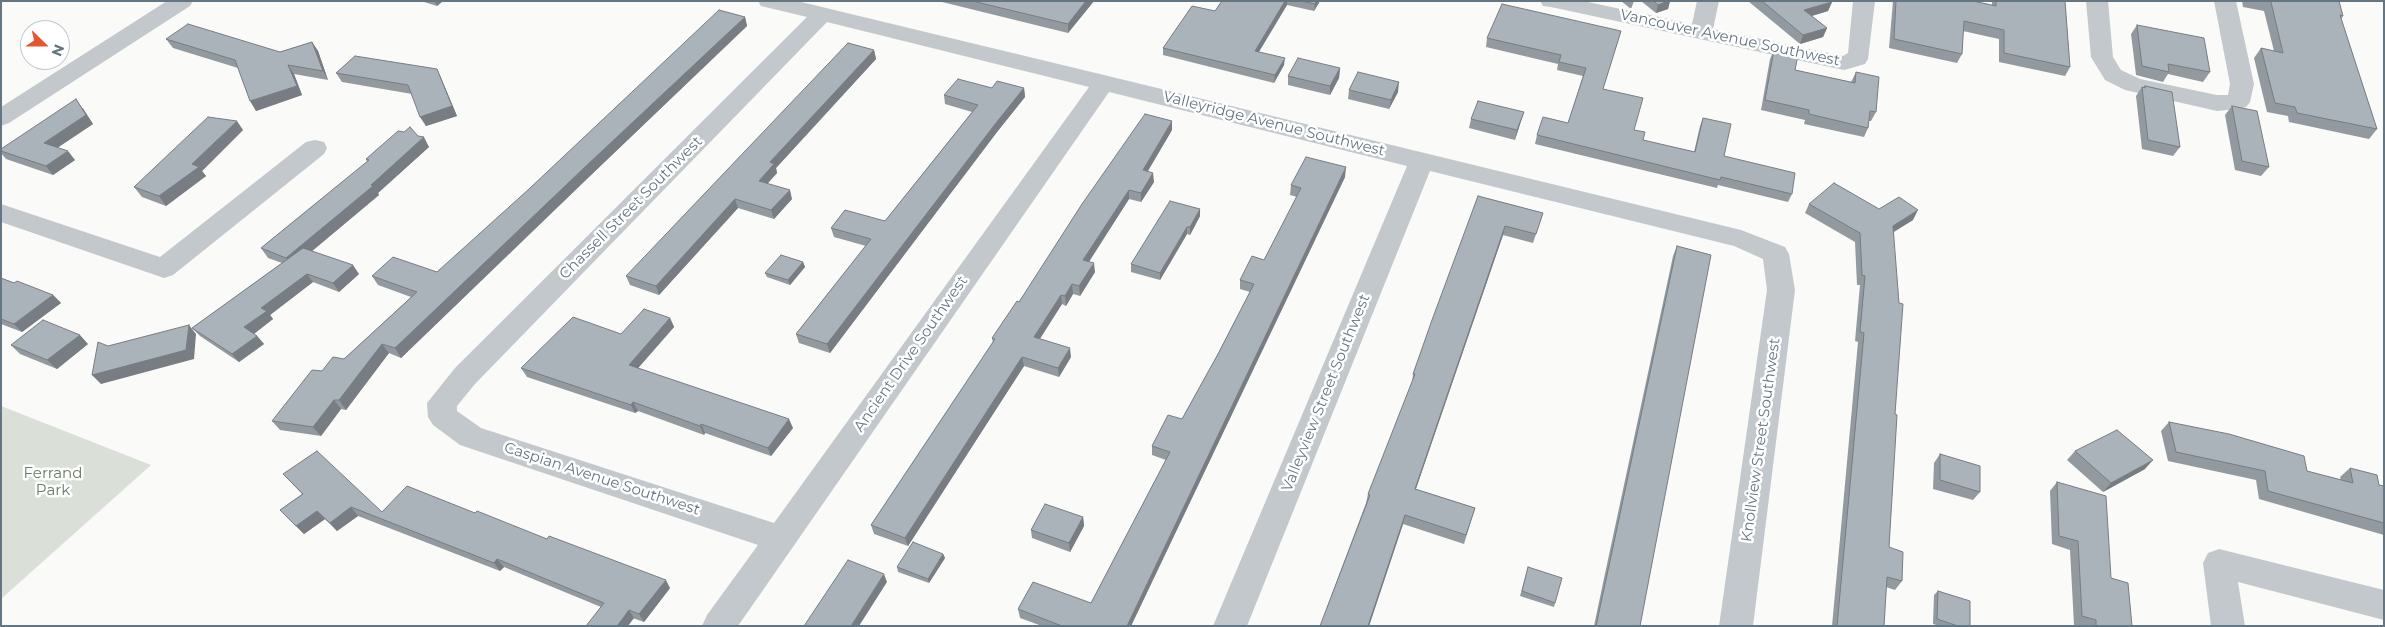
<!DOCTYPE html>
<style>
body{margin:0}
#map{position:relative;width:2385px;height:627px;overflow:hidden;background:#fafaf8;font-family:Montserrat,sans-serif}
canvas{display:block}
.frame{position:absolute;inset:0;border:2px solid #657683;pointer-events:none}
.north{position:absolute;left:20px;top:20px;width:50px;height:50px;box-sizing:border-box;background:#fff;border:1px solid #c1c8cd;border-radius:50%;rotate:112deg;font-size:14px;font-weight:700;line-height:20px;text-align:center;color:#657683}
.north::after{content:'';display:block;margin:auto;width:18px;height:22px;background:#e4572e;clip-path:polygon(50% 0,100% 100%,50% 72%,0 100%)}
</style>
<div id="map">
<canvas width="2385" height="627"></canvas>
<div class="frame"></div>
<div class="north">N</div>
</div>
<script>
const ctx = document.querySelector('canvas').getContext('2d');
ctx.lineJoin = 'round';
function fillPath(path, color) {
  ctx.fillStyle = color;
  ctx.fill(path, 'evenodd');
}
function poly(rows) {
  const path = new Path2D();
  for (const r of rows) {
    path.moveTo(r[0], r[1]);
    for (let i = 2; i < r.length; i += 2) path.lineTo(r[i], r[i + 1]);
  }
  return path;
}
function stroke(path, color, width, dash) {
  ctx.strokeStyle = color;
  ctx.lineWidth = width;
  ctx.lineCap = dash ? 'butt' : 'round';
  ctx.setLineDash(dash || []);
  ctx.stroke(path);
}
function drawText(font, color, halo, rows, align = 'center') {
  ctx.font = font + ' Montserrat,sans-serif';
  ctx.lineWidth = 5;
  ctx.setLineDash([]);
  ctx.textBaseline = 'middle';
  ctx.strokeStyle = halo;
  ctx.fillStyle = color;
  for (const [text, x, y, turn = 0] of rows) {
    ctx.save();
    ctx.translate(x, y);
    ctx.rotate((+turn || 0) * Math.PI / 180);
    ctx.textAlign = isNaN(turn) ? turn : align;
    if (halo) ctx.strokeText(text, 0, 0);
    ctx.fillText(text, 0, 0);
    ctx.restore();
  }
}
fillPath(poly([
 [1,406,151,465,1,599]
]), '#dadfd7');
fillPath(poly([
 [167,1,193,1,190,6,9,123,1,126,1,107,167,1],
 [758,1,797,1,1104,75,1741,230,1785,247,1789,254,1795,290,1753,626,1719,626,1767,290,1763,259,1734,246,1430,171,1247,626,1213,626,1407,166,1109,92,738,626,702,626,707,615,758,545,460,445,433,425,428,417,427,403,455,368,807,17,761,6,758,1],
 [827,22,1089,87,774,523,481,428,457,411,457,406,475,384,827,22],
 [1540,1,1583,1,1692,24,1697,1,1719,1,1713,29,1843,56,1848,53,1853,1,1875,1,1868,59,1865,64,1844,70,1551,7,1543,6,1540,1],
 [2086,1,2108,1,2113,57,2121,70,2140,79,2217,95,2228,95,2230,84,2214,1,2236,1,2254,84,2250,102,2246,107,2238,109,2217,111,2125,90,2105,80,2091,57,2086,1],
 [315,140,324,142,327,148,324,154,173,275,164,278,1,222,1,204,160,257,306,142,315,140],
 [2219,549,2384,590,2384,620,2238,582,2245,626,2211,626,2203,563,2208,553,2219,549]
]), '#c3c8cc');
fillPath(poly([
 [421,1,443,1,437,6],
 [938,1,1094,1,1068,33],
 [1222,1,1320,1,1314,11,1287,5,1259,52,1284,65,1274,83,1163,55,1163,48,1215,11],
 [1621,1,1634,1,1631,9],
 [1641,1,1670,1,1668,9,1656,13],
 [1748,1,1831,1,1832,2,1828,11,1812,16,1827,28,1823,37,1800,44],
 [1893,1,1973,1,1992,5,1992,1,2065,1,2070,67,2065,76,1999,62,1999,39,1963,31,1962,54,1957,63,1889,48],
 [2242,1,2339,1,2343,16,2341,19,2377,129,2369,139,2289,122,2288,116,2267,112,2254,58,2261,48,2274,51,2264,11,2243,7],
 [745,17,747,26,590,176,401,358,389,353,346,410,341,409,321,436,280,430,272,421,322,371,344,359,411,297,378,285,372,276,437,272],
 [2137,25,2210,72,2203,82,2168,74,2163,82,2136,75,2131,34],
 [1621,31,1603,89,1634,130,1643,140,1694,152,1700,126,1703,118,1724,156,1792,194,1788,202,1718,185,1717,188,1535,144,1537,135,1568,123,1583,76,1557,70,1558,64,1486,47,1487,38],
 [166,39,280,52,312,42,318,51,328,80,294,74,302,95,256,111,238,68,173,48],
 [874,50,876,59,776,168,777,173,767,183,792,199,774,219,738,208,659,295,630,285,626,276],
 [1774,50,1795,70,1851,82,1856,72,1876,112,1871,121,1869,121,1868,128,1864,137,1804,124,1805,120,1761,110,1770,59],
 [1340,68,1339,78,1330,95,1288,85,1288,76],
 [437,69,441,78,457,116,426,126,412,94,342,82,336,73],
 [2145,86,2180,147,2173,156,2142,149,2136,96,2142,87,2143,87],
 [992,88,1024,88,1025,97,997,132,830,353,799,343,796,334,866,246,834,237,831,228,885,221,972,112,945,104,944,95],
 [1349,90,1398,92,1389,109,1348,99],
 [2232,106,2269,167,2261,176,2235,170,2225,115],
 [83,108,93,124,57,148,75,160,53,175,6,159,1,153,1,149],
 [1524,112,1521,121,1515,140,1469,128,1471,119],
 [243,130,202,171,206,176,166,206,142,197,134,187],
 [1172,130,1148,171,1154,182,1141,202,1129,199,1089,262,1095,272,1080,296,1073,294,1066,306,1062,304,1040,339,1071,357,1059,377,1024,366,908,546,874,534,871,525,993,343,992,338,1019,302],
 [418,136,429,147,378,193,379,195,312,251,359,274,339,292,313,282,270,315,273,319,254,334,257,336,264,344,239,362,200,336,192,328,282,263,268,258,261,248,367,162,366,159],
 [1345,177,1131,626,1042,626,1020,618,1018,609,1091,603,1166,460,1152,455,1152,446,1182,419,1218,354,1250,292,1240,289,1240,280,1264,260,1297,197,1290,195,1291,185],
 [1478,196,1543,213,1533,243,1503,235,1416,489,1475,508,1464,544,1403,524,1369,626,1320,626,1366,503,1368,494,1412,383,1413,374],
 [1809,204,1879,209,1913,220,1894,232,1895,414,1889,547,1902,581,1895,590,1886,587,1884,626,1832,626,1858,342,1855,341,1860,285,1857,285,1855,242,1805,213],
 [1200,209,1200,216,1190,235,1187,234,1160,280,1131,272,1131,264],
 [1677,246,1640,626,1594,626,1603,583,1673,256],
 [803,262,805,267,790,285,767,277,765,273],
 [1,278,14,283,53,295,61,303,22,332,1,324],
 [670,318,674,327,638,368,793,428,771,456,705,433,704,435,638,411,635,413,527,377,521,368],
 [88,344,57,369,20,354,11,345],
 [2169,422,2307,471,2341,480,2340,477,2350,468,2379,485,2384,486,2384,535,2259,499,2256,480,2168,461,2161,431],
 [2075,451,2145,469,2103,492,2067,460],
 [1940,454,1980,492,1973,500,1933,489,1934,463],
 [283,474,382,512,475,513,670,588,644,622,601,607,504,567,500,571,358,516,337,531,325,519,304,534,280,510,302,494],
 [2057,482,2111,578,2132,626,2078,626,2074,625,2070,550,2052,544,2050,491],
 [1083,517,1084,526,1070,552,1032,538,1031,530],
 [943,554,945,558,929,583,898,572,897,567],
 [1528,567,1555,603,1554,607,1520,596],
 [1938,591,1970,626,1940,626,1933,624,1934,595]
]), '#929a9f');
fillPath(poly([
 [435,1,443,1,437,6],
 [1086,1,1094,1,1068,33,1068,24],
 [1285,1,1287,1,1287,5,1255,58,1255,51],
 [1316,1,1320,1,1314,11,1315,4],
 [1668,1,1670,1,1668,9,1656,13,1658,5],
 [1832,2,1828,11,1801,19,1804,10],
 [745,17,747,26,590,176,401,358,395,348,585,167],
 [1827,28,1823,37,1800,44,1803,35],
 [312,42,318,51,328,80,323,71],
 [874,50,876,59,776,168,777,173,762,190,759,181,770,162],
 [1285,58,1284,65,1274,83,1275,75],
 [288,65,294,74,302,95,256,111,250,101],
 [1340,68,1339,78,1330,95,1330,86],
 [437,69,441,78,457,116,426,126,420,117],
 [1399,82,1398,92,1389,109,1391,100],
 [1024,88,1025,97,997,132,830,353,827,344,996,123],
 [76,99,93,124,51,152,44,143],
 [1524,112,1521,121,1515,140,1517,130],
 [237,121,243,130,202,171,206,176,166,206,159,196],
 [1172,121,1172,130,1143,179,1143,170],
 [424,137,429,147,378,193,379,195,293,267,286,258,371,185],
 [68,151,75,160,53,175,46,166],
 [1346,167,1345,177,1131,626,1127,626],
 [1153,173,1154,182,1141,202,1141,193],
 [790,190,792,199,774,219,771,210],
 [1129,190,1129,199,1084,269,1083,260],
 [735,199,738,208,659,295,656,286],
 [1200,209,1200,216,1190,235,1190,227],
 [1918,210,1913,220,1888,235,1893,226],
 [1505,226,1503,235,1413,497,1415,489],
 [1187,227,1187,234,1160,280,1160,273],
 [803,262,805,267,790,285,788,280],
 [1094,263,1095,272,1080,296,1079,286],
 [353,265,359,274,339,292,333,283],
 [307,274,313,282,270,315,273,319,251,336,244,327,261,308],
 [1072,284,1073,294,1066,306,1065,296],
 [53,295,61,303,22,332,14,324],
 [1061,295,1062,304,1035,346,1034,337],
 [670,318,674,327,633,374,629,365],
 [189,325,196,334,194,359,101,384,92,375],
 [80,335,88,344,57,369,47,360],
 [257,336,264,344,239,362,232,354],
 [382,344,389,353,346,410,339,400],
 [1070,348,1071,357,1059,377,1058,368],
 [1022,357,1024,366,908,546,905,538],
 [334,400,341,409,321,436,313,427],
 [633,402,638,411,635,413,631,405],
 [789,419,793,428,771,456,768,448],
 [701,424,705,433,704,435,700,426],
 [2153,460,2145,469,2103,492,2111,483],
 [351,507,358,516,337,531,330,523],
 [317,511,325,519,304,534,296,526],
 [1405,515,1403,524,1369,626,1368,626],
 [1083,517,1084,526,1070,552,1069,543],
 [943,554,945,558,929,583,928,579],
 [497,559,504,567,500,571,494,563],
 [884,574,887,582,859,626,851,626],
 [666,580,670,588,644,622,639,614],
 [629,610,634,618,628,626,617,626]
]), '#777d82');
const building = poly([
 [972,1,1086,1,1068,24,972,1],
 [1222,1,1285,1,1255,51,1285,58,1275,75,1163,48,1192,6,1215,11,1222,1],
 [1302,1,1316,1,1315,4,1302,1],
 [1654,1,1668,1,1658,5,1654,1],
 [1762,1,1831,1,1832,2,1804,10,1827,28,1803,35,1762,1],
 [1896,1,1973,1,1996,6,1996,1,2065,1,2070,67,2004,53,2004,30,1964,21,1962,54,1894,39,1896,1],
 [2268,1,2339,1,2343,16,2340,15,2377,129,2297,113,2295,107,2275,103,2261,48,2283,53,2271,2,2268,1],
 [1502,4,1621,31,1603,89,1643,98,1634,130,1645,132,1643,140,1695,152,1703,118,1731,124,1724,156,1795,173,1792,194,1721,177,1720,180,1537,135,1543,117,1568,123,1586,68,1559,62,1561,55,1487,38,1502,4],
 [719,10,745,17,585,167,395,348,382,344,339,400,334,400,313,427,272,421,312,370,322,371,333,357,344,359,417,292,372,276,393,257,437,272,529,189,719,10],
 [188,24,280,52,312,42,323,71,288,65,297,86,250,101,235,60,166,39,188,24],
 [2137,25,2204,38,2210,72,2168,64,2169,72,2142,66,2137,25],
 [848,43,874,50,770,162,774,164,759,181,790,190,771,210,735,199,656,286,626,276,848,43],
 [1774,50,1798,55,1795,70,1855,83,1856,72,1879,77,1876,112,1870,111,1868,128,1809,114,1809,110,1765,100,1774,50],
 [355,56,437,69,452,106,420,117,408,85,336,73,355,56],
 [1298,58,1340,68,1330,86,1288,76,1298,58],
 [1358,72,1399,82,1391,100,1349,90,1358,72],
 [958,79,992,88,997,81,1024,88,996,123,827,344,796,334,871,239,831,228,845,210,885,221,978,105,944,95,958,79],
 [2145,86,2172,92,2180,147,2148,140,2142,87,2145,88,2145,86],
 [76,99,86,115,44,143,68,151,46,166,1,151,1,149,76,99],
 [1478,101,1524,112,1517,130,1471,119,1478,101],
 [2232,106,2257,111,2269,167,2242,161,2232,106],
 [1145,114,1172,121,1143,170,1153,173,1141,193,1129,190,1083,260,1094,263,1079,286,1072,284,1065,296,1061,295,1034,337,1070,348,1058,368,1022,357,905,538,871,525,995,339,992,338,1017,301,1019,302,1082,204,1145,114],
 [208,117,237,121,192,164,199,167,159,196,134,187,208,117],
 [410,127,418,136,424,137,371,185,373,186,286,258,261,248,369,160,366,159,398,131,404,132,410,127],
 [1306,157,1346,167,1127,626,1062,626,1018,609,1033,582,1091,603,1170,452,1152,446,1168,415,1182,419,1218,354,1254,284,1240,280,1252,256,1264,260,1301,188,1291,185,1306,157],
 [1834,183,1879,209,1899,197,1918,210,1893,226,1899,303,1903,304,1895,414,1897,415,1889,547,1903,552,1902,581,1887,577,1884,626,1837,626,1864,333,1860,332,1865,276,1862,275,1860,233,1809,204,1834,183],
 [1478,196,1543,213,1536,234,1505,226,1415,489,1475,508,1466,535,1405,515,1368,626,1320,626,1370,495,1368,494,1415,374,1413,374,1432,320,1478,196],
 [1170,201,1200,209,1190,227,1187,227,1160,273,1131,264,1170,201],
 [1677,246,1711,255,1640,626,1596,626,1607,575,1677,246],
 [303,248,353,265,333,283,307,274,261,308,267,311,244,327,257,336,232,354,192,328,303,248],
 [781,255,803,262,788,280,765,273,781,255],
 [1,278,14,283,17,281,53,295,14,324,1,319,1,278],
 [644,309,670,318,629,365,789,419,768,448,701,424,700,426,633,402,631,405,521,368,573,317,621,334,644,309],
 [43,320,80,335,47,360,11,345,43,320],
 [189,325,186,350,92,375,98,342,108,346,189,325],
 [2169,422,2229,434,2304,456,2307,471,2353,483,2350,468,2377,475,2379,485,2384,486,2384,523,2268,491,2265,471,2176,452,2169,422],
 [2117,430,2153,460,2111,483,2075,451,2117,430],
 [317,451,382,512,407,486,475,513,477,511,547,539,549,536,666,580,639,614,629,610,617,626,586,626,604,603,497,559,494,563,351,507,330,523,317,511,296,526,280,510,303,494,283,474,317,451],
 [1940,454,1980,466,1980,492,1940,480,1940,454],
 [2057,482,2106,496,2111,578,2128,583,2132,626,2096,626,2096,620,2082,616,2078,541,2059,536,2057,482],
 [1045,504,1083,517,1069,543,1031,530,1045,504],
 [913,542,943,554,928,579,897,567,913,542],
 [848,560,884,574,851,626,804,626,848,560],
 [1528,567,1562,578,1555,603,1522,591,1528,567],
 [1938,591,1970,601,1970,626,1958,626,1937,619,1938,591]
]);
fillPath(building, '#aab3b9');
stroke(building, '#777d82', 1);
drawText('15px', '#657683', '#fff', [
 ["Vancouver Avenue Southwest",1730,38,12],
 ["Valleyridge Avenue Southwest",1274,124,14],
 ["Chassell Street Southwest",631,208,-45],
 ["Ancient Drive Southwest",911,354,-55],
 ["Valleyview Street Southwest",1326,393,-68],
 ["Knollview Street Southwest",1761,440,-82],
 ["Caspian Avenue Southwest",602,479,18]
]);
drawText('15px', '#687a64', '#fff', [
 ["Ferrand",53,474],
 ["Park",53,491]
]);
</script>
